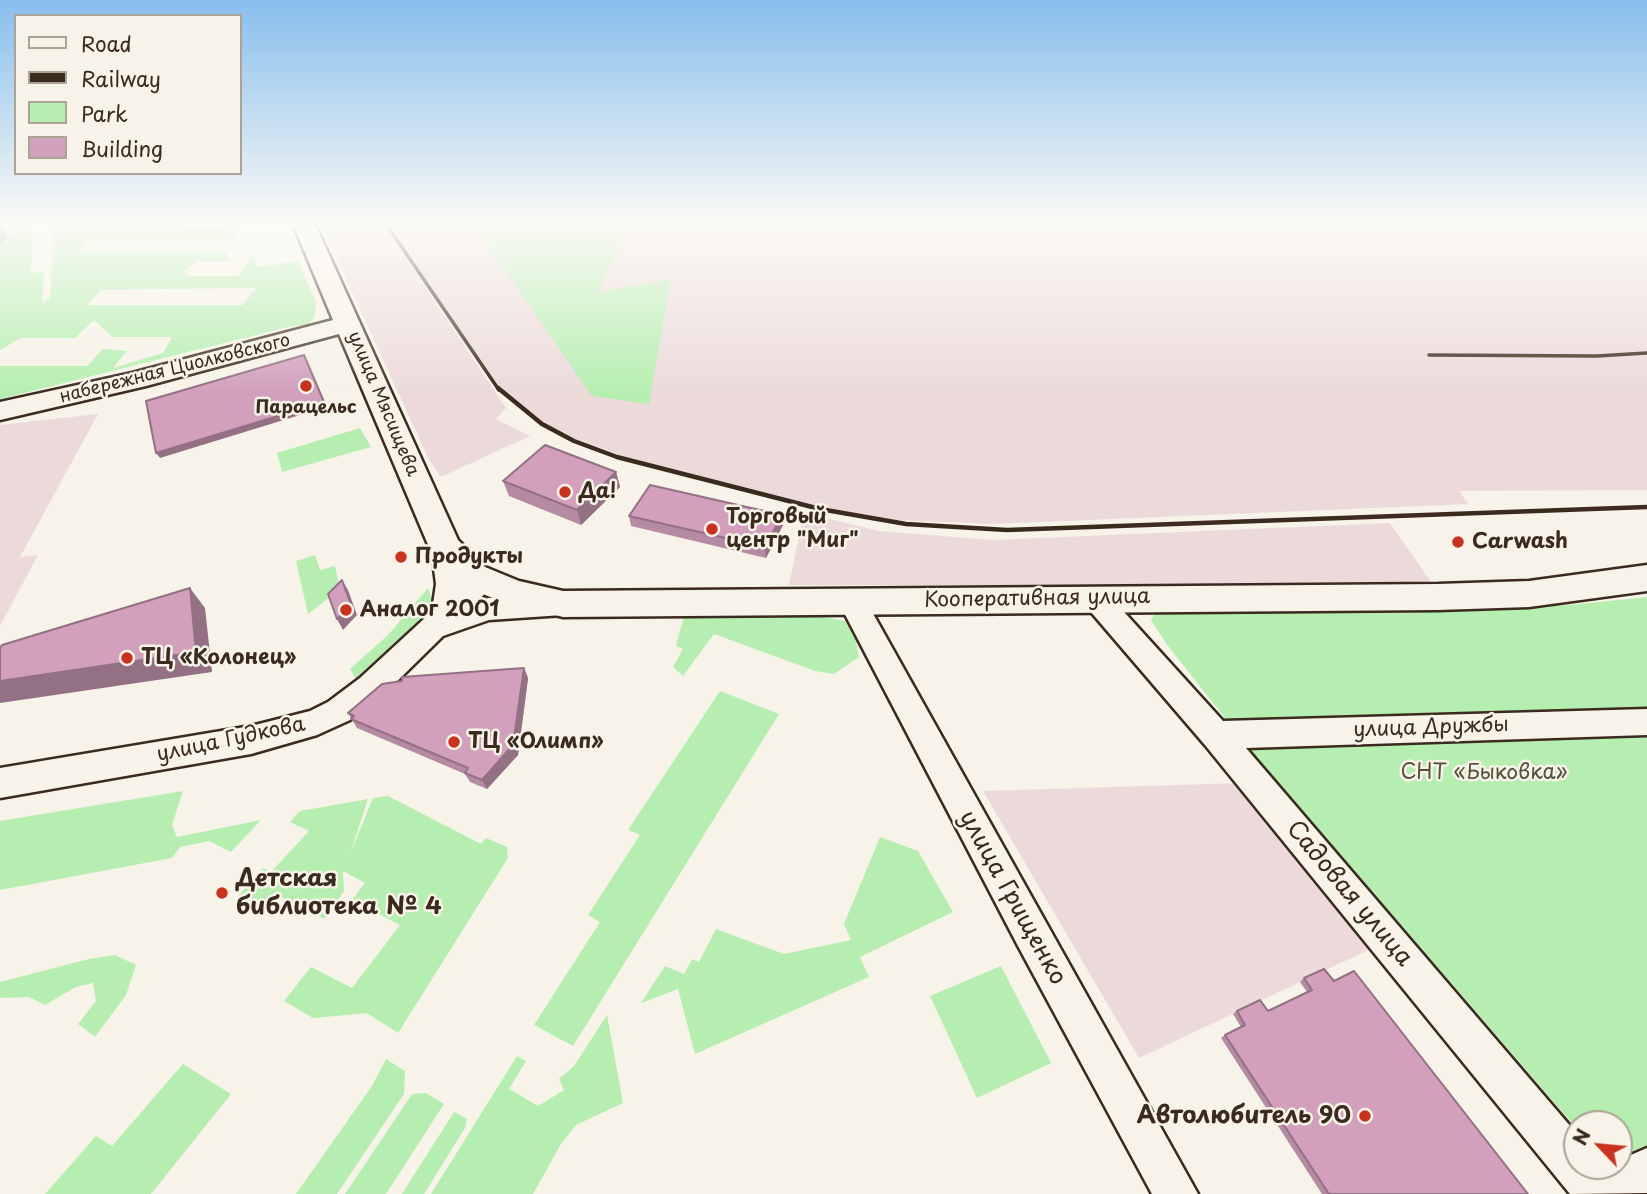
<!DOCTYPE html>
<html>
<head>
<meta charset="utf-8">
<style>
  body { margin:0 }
  #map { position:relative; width:1647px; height:1194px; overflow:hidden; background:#f7f3e8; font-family:"Playpen Sans",sans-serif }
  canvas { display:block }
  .legend { position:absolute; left:14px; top:14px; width:228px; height:161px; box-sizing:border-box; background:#f7f3e8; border:2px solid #aca397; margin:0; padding:9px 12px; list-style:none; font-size:21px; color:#3b2a1e }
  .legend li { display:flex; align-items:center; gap:14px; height:35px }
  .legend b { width:35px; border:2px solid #aca397 }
  .north { position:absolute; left:1563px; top:1110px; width:70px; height:70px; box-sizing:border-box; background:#f7f3e8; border:2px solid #aca397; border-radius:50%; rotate:296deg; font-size:19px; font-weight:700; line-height:28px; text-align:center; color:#3b2a1e }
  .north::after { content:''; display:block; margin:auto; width:24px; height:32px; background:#c8321e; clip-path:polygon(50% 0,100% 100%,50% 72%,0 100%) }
</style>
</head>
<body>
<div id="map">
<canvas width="1647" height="1194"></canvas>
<ul class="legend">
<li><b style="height:9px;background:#f7f3e8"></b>Road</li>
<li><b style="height:9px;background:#3b2a1e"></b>Railway</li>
<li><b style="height:19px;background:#b6eeb1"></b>Park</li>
<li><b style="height:19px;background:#d2a0bd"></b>Building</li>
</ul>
<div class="north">N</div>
</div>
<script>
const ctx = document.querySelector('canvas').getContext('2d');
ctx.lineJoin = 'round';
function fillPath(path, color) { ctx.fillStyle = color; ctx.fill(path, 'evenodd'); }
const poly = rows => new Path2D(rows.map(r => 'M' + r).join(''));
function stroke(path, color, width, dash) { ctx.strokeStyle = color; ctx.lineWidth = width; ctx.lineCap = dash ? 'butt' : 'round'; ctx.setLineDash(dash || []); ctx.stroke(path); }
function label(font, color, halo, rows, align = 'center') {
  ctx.font = font + ' "Playpen Sans",sans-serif'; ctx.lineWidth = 5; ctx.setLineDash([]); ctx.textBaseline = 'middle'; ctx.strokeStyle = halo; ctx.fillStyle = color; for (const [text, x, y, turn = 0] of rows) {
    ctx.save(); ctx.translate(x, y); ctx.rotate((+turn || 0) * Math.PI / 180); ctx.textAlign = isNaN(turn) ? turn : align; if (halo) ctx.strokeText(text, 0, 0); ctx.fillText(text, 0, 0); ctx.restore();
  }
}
const built = poly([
  [321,224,383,224,506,408,496,419,530,436,441,477,429,460],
  [388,224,1647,224,1647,490,1459,491,1468,504,993,524,893,520,822,508,620,455,576,439,545,423,502,390],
  [98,414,20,557,38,555,0,626,0,425],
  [804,513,879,531,993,540,1390,523,1433,585,789,585],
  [1241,783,1379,945,1139,1058,983,791]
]);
const green = poly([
  [0,224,33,224,31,273,44,271,42,305,50,297,54,224,174,224,171,229,235,227,234,239,92,239,79,251,224,251,231,261,196,261,184,272,189,276,238,276,253,256,258,267,298,261,316,302,315,316,309,324,288,327,0,399,0,366,87,366,103,349,127,351,113,368,163,353,172,337,112,337,94,320,75,338,21,338,0,350,0,243,14,232,0,231],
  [256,288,243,305,87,305,101,290,71,290],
  [628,227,598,292,671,279,649,404,592,396,476,228],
  [360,428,371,447,282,472,277,453],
  [315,555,320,570,335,566,340,589,308,614,296,561],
  [428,588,433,602,425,620,370,674,356,679,350,669,388,635],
  [1647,597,1647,1194,1633,1194,1609,1166,1619,1166,1619,1124,1577,1124,1577,1129,1248,747,1168,646,1151,620,1158,607,1425,611,1570,605],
  [809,614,845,621,856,641,859,657,834,674,815,671,714,634,683,676,673,667,683,649,676,646,684,616],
  [720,691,779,714,573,1046,534,1025,600,922,588,915,640,835,628,830],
  [183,791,172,825,177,837,261,820,231,852,209,841,180,847,172,858,0,890,0,821],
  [388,796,481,844,486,838,507,847,508,858,398,1033,367,1013,313,1018,284,1001,311,967,352,988,400,925,352,900,365,883,343,871,344,891,324,919,279,896,266,910,238,896,263,868,271,872,309,831,290,822,300,811,368,799,350,854,373,798],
  [880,837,918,851,953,912,860,957,869,977,695,1054,678,989,641,1003,665,966,684,974,692,959,699,962,716,929,784,954,851,940,844,924],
  [115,955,136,965,126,995,95,1037,78,1024,96,1001,93,983,76,987,45,1005,29,997,0,998,0,982,89,959],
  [1001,966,1051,1063,977,1098,930,996],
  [607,1015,623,1103,576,1125,561,1144,533,1194,431,1194,517,1056,526,1061,509,1089,538,1106,564,1090,559,1079,574,1066],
  [386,1059,405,1071,404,1094,337,1194,296,1194,372,1086],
  [183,1064,231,1094,151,1194,45,1194,96,1136,112,1146],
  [426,1093,444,1104,386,1194,345,1194,412,1094],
  [454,1112,467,1119,465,1128,424,1194,402,1194]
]);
const minor = poly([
  [444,537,453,539,457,546,463,582,472,574,482,571,492,574,496,581,478,601,488,598,563,593,573,597,577,604,573,611,563,615,489,620,443,636,382,696,350,720,317,735,251,754,0,798,0,768,251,726,310,711,328,702,360,678,425,618,433,604,436,584,431,546,435,539,444,537],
  [1095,588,1105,591,1223,721,1647,709,1647,735,1246,748,1577,1134,1577,1166,1619,1166,1619,1160,1647,1148,1647,1193,1570,1194,1205,745,1085,605,1081,598,1085,591,1095,588],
  [852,591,862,594,1198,1194,1152,1194,1017,944,838,601,842,594,852,591]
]);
const major = poly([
  [293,224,315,224,458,540,485,567,519,581,563,591,1438,584,1529,581,1647,565,1647,591,1529,607,1438,610,563,617,500,601,461,585,432,554,339,334,146,386,0,420,0,402,132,373,333,320,293,224]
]);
const railFar1 = poly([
  [386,224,499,390],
  [1429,355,1597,356,1647,353]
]);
const rail = poly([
  [498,388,542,424,574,441,617,457,820,509,906,524,1007,530,1647,507]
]);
const wall = poly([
  [616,472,620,487,581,525,509,496,503,481],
  [629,516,783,525,766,558,631,526],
  [524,668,528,678,518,755,487,789,470,782,465,774,357,728,348,713],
  [1304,978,1334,981,1528,1194,1322,1194,1221,1038,1225,1035,1241,1027,1233,1014,1237,1011,1268,1011,1307,992,1300,982]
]);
const shadedWall = poly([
  [0,226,8,237,0,243],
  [304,355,326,407,160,458,156,453],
  [616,472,620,487,581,525,577,510],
  [782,515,783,525,766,558,765,547],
  [342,580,348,590,357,615,343,630,337,619],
  [190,588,205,608,212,672,0,703,0,681],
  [524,668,528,678,518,755,487,789,482,780]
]);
const building = poly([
  [304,355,324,402,156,453,146,401,304,355],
  [545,445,616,472,577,510,503,481,545,445],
  [650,485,782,515,765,547,629,516,650,485],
  [342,580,351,605,337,619,328,594,342,580],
  [190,588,196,652,0,681,0,648,2,645,190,588],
  [524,668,513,745,482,780,465,773,468,768,351,719,354,716,348,713,382,684,402,681,402,677,524,668],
  [1324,969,1334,981,1354,971,1528,1194,1329,1194,1225,1035,1245,1025,1237,1011,1260,1000,1268,1011,1312,990,1304,978,1324,969]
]);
const markers = [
  [306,386,7,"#c8321e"],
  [565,492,7,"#c8321e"],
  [712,529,7,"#c8321e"],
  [1458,542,7,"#c8321e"],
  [401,557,7,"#c8321e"],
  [346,610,7,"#c8321e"],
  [127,658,7,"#c8321e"],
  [454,742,7,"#c8321e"],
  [222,893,7,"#c8321e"],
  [1365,1116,7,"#c8321e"]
];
const farStreetnames = [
  ["набережная Циолковского",175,369,-14],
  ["улица Мясищева",383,404,67]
];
const farPoinames = [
  ["Парацельс",306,408]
];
const poiNames = [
  ["Да!",579,492],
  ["Торговый",726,517],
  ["центр \"Миг\"",726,541],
  ["Carwash",1472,542],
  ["Продукты",415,557],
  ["Аналог 2001",360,610],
  ["ТЦ «Колонец»",141,658],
  ["ТЦ «Олимп»",468,742]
];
const streetNames = [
  ["Кооперативная улица",1037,599,-1],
  ["улица Дружбы",1431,728,-2],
  ["улица Гудкова",231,740,-12]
];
const parkNames = [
  ["СНТ «Быковка»",1484,773]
];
const nearPoinames = [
  ["Детская",236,879],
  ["библиотека № 4",236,907],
  ["Автолюбитель 90",1351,1116,"right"]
];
const nearStreetnames = [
  ["Садовая улица",1349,894,50],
  ["улица Грищенко",1012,898,61]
];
fillPath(built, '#ecdadb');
fillPath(green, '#b6eeb1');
stroke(minor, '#3b2a1e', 5);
stroke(major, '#3b2a1e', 5);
fillPath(minor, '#f7f3e8');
fillPath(major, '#f7f3e8');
stroke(railFar1, '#3b2a1e', 3.5);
stroke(rail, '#3b2a1e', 4.5);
fillPath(wall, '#b58aa3');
fillPath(shadedWall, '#937084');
fillPath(building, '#d2a0bd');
stroke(building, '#937084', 2);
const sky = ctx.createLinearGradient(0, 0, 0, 392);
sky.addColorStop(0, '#87beed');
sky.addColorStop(0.57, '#fbfaf5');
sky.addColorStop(1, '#fbfaf500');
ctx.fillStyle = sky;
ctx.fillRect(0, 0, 1647, 392);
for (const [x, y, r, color] of markers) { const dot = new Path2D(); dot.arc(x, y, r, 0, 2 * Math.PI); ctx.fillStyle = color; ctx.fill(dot); stroke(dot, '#f7f3e8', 2.5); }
label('18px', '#3b2a1e', '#f7f3e8', farStreetnames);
label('bold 18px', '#3b2a1e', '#f7f3e8', farPoinames);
label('bold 21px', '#3b2a1e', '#f7f3e8', poiNames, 'left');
label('21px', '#3b2a1e', '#f7f3e8', streetNames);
label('21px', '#54513b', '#f7f3e8', parkNames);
label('bold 24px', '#3b2a1e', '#f7f3e8', nearPoinames, 'left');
label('24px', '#3b2a1e', '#f7f3e8', nearStreetnames);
</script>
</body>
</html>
